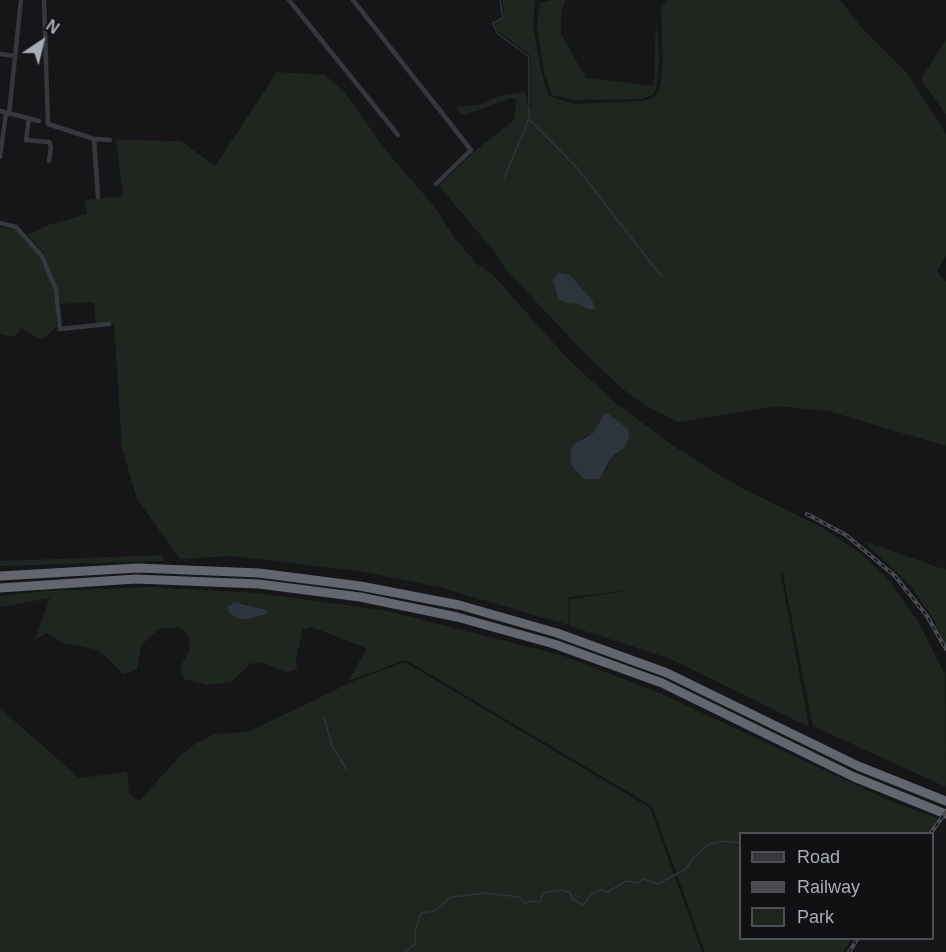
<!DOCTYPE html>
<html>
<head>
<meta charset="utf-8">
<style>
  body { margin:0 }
  #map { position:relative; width:946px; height:952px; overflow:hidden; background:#161618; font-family:Helvetica,sans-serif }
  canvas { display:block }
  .legend { position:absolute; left:739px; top:832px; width:195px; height:108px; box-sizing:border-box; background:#111113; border:2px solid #4d4f55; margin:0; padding:8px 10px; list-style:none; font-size:18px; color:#a8adb8 }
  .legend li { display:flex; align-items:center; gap:12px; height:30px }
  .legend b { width:30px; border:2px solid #4d4f55 }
  .north { position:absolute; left:12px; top:12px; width:60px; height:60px; -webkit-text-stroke:4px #111113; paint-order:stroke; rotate:35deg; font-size:16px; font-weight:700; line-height:24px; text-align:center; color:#a8adb8 }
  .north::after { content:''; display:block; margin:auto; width:21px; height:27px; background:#a8adb8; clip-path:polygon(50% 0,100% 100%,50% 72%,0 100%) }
</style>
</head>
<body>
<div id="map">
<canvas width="946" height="952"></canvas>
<ul class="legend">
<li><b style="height:8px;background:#37383d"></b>Road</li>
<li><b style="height:8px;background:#4a4c52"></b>Railway</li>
<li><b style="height:16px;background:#1e261f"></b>Park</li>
</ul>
<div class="north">N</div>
</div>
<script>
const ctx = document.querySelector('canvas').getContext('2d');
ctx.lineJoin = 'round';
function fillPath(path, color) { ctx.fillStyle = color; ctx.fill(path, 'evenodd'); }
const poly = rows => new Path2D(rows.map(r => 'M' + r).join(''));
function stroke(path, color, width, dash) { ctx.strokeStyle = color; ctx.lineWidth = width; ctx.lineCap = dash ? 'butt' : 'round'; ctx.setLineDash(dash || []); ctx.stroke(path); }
const green = poly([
  [502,0,535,0,533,26,541,71,548,96,573,104,643,101,654,98,660,90,663,63,661,8,668,0,840,0,861,27,907,73,946,134,946,255,937,271,946,282,946,446,828,411,777,406,678,422,646,406,620,387,577,345,506,270,497,255,439,186,476,150,513,121,517,100,511,98,464,115,456,110,458,107,479,105,499,96,525,91,528,109,531,108,531,56,498,31,495,24,505,17],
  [552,0,565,0,561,15,561,34,586,78,654,86,656,14,659,62,656,89,652,95,643,99,576,100,552,95,544,73,537,27,540,3],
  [946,40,946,115,921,79],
  [277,72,325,75,345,93,388,153,434,206,456,240,477,264,492,274,569,360,618,405,675,447,736,485,823,528,861,554,887,578,918,621,945,675,946,787,813,726,783,574,781,575,809,727,673,660,570,626,570,599,631,590,569,597,568,625,439,587,359,571,230,556,180,559,137,499,122,448,114,323,96,324,94,302,60,304,58,290,42,251,28,235,48,225,87,214,84,200,123,196,116,140,181,141,215,166],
  [604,414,609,417,618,454,612,457,606,471,582,438,593,433],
  [0,227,16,230,42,259,55,290,57,327,41,340,21,328,14,337,0,334],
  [863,541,946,570,946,647,934,620,909,584],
  [163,555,163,561,0,566,0,561],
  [150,587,258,593,388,611,564,656,662,694,888,800,939,819,928,833,740,834,740,938,852,939,843,952,705,952,652,806,406,660,348,681,367,648,311,627,303,629,296,659,297,669,287,672,262,662,250,664,231,682,207,685,184,679,180,667,189,652,189,636,179,627,159,629,141,645,137,670,123,674,99,650,63,643,46,633,34,641,50,598,0,607,0,596,43,591],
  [230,603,241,603,268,610,267,614,249,619],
  [405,662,650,808,702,952,0,952,0,708,79,778,127,772,129,793,139,801,181,755,196,743,215,734,248,732,356,680]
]);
const water = poly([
  [559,273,570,275,592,300,595,309,587,309,577,303,569,304,558,299,553,279],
  [607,413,628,429,629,436,625,447,612,457,599,479,584,479,571,465,570,452,573,445,593,433,604,414],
  [234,602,268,610,267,614,249,619,240,619,229,613,227,607]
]);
const stream = poly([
  [500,0,503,18,493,23,497,33,529,57,529,119,578,169,661,276],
  [504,178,529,119],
  [324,717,332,746,347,770],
  [404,952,415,944,415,931,421,913,434,911,451,897,486,893,519,897,525,904,531,901,540,902,543,893,561,890,570,892,572,899,583,905,592,894,601,890,608,892,626,881,637,883,644,879,658,884,686,869,693,858,709,844,725,841,740,843]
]);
const street = poly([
  [44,0,48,124,94,139,110,140],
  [289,0,398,135],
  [353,0,471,150,436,184],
  [0,54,15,56],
  [0,111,39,121],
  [9,114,21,0],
  [29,118,26,140,49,142,51,147,49,161],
  [94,139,98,197],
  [0,157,6,113],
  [0,223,16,227,42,256,56,290,60,329,109,324]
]);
const highway = poly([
  [0,576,138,568,259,573,360,586,459,605,557,633,667,673,858,766,946,801],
  [0,588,136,579,259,584,360,597,457,617,554,644,662,683,854,777,946,814]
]);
const rail = poly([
  [807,514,846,535,895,576,927,616,946,649],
  [930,834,946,812],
  [849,952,858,938]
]);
fillPath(green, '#1e261f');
fillPath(water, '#2c353c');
stroke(stream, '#2c353c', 1.5);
stroke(street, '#37383d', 4.5);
stroke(highway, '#63666e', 9);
stroke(rail, '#4a4c52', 4);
stroke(rail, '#111113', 1.5, [4.5]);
</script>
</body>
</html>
